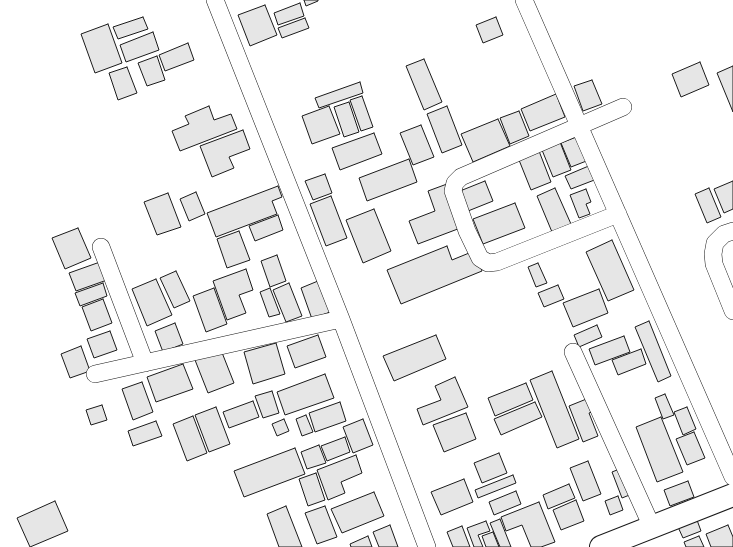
<!DOCTYPE html>
<html>
<head>
<meta charset="utf-8">
<style>
  body { margin:0 }
  canvas { display:block; background:#fff }
</style>
</head>
<body>
<canvas width="733" height="547"></canvas>
<script>
const ctx = document.querySelector('canvas').getContext('2d');
ctx.lineJoin = 'round';
function fillPath(path, color) { ctx.fillStyle = color; ctx.fill(path, 'evenodd'); }
const poly = rows => new Path2D(rows.map(r => 'M' + r).join(''));
function stroke(path, color, width, dash) { ctx.strokeStyle = color; ctx.lineWidth = width; ctx.lineCap = dash ? 'butt' : 'round'; ctx.setLineDash(dash || []); ctx.stroke(path); }
const building = poly([
  [304,0,318,0,318,1,306,6,304,0],
  [300,3,304,16,278,25,274,13,300,3],
  [265,5,277,35,250,46,238,15,265,5],
  [143,17,148,29,118,39,113,27,143,17],
  [496,17,503,35,483,43,476,25,496,17],
  [305,18,309,28,282,38,278,28,305,18],
  [108,24,122,63,95,73,81,34,108,24],
  [153,32,159,50,126,62,120,45,153,32],
  [188,43,194,60,165,71,159,55,188,43],
  [157,56,165,80,147,86,138,63,157,56],
  [424,59,442,102,424,110,406,66,424,59],
  [700,62,709,85,681,97,672,74,700,62],
  [733,66,733,112,717,73,733,66],
  [127,67,137,93,118,100,109,73,127,67],
  [592,80,602,104,583,111,574,86,592,80],
  [360,82,363,93,319,108,315,98,360,82],
  [556,94,565,117,530,131,521,109,556,94],
  [362,96,373,127,361,131,350,100,362,96],
  [349,102,359,132,344,137,334,107,349,102],
  [209,106,214,120,231,114,237,129,180,151,172,131,189,124,185,116,209,106],
  [329,106,340,134,312,144,302,116,329,106],
  [447,106,462,145,442,153,427,114,447,106],
  [519,111,529,136,510,144,500,118,519,111],
  [498,119,510,146,473,162,461,134,498,119],
  [421,125,434,157,413,165,400,133,421,125],
  [243,130,250,149,229,157,234,168,212,177,200,146,243,130],
  [374,133,382,154,340,170,332,148,374,133],
  [579,136,589,160,571,167,561,143,579,136],
  [560,142,571,170,553,177,542,150,560,142],
  [539,151,551,182,531,190,519,160,539,151],
  [409,159,417,182,367,201,359,178,409,159],
  [591,165,597,179,571,189,565,176,591,165],
  [325,174,332,193,313,200,305,181,325,174],
  [485,181,493,201,468,211,460,191,485,181],
  [733,181,733,209,724,213,714,189,733,181],
  [447,184,463,227,418,244,409,221,435,211,428,191,447,184],
  [278,186,282,197,272,201,277,214,216,237,207,213,278,186],
  [555,188,571,224,552,232,537,196,555,188],
  [709,188,721,217,707,223,695,194,709,188],
  [586,189,591,202,586,204,590,214,579,218,570,195,586,189],
  [196,192,205,214,189,221,180,199,196,192],
  [168,193,181,227,157,235,144,202,168,193],
  [331,196,347,238,326,246,310,204,331,196],
  [515,203,525,228,483,244,473,219,515,203],
  [374,209,391,251,363,263,346,220,374,209],
  [278,215,283,230,255,241,249,226,278,215],
  [78,228,91,258,65,269,52,238,78,228],
  [239,231,250,260,227,268,217,239,239,231],
  [612,240,634,290,608,301,586,252,612,240],
  [447,246,452,260,474,251,482,271,401,304,387,270,447,246],
  [277,255,286,281,270,287,261,261,277,255],
  [100,262,107,280,76,291,69,273,100,262],
  [538,263,547,283,536,287,528,267,538,263],
  [246,269,253,290,239,295,246,313,227,320,213,281,246,269],
  [176,271,190,301,174,308,160,278,176,271],
  [156,279,172,315,147,326,132,289,156,279],
  [318,281,330,312,312,319,301,288,318,281],
  [103,283,107,296,80,306,75,293,103,283],
  [289,283,302,316,286,322,273,290,289,283],
  [558,285,564,299,544,307,538,293,558,285],
  [214,288,227,324,206,332,193,296,214,288],
  [270,288,280,314,269,317,260,292,270,288],
  [599,289,608,313,573,327,563,303,599,289],
  [103,299,112,323,91,331,82,307,103,299],
  [649,321,671,376,658,382,635,327,649,321],
  [175,323,183,344,163,352,155,331,175,323],
  [597,325,602,337,579,347,574,335,597,325],
  [110,331,117,350,94,358,87,339,110,331],
  [318,335,326,357,295,368,287,346,318,335],
  [436,335,446,359,394,381,383,356,436,335],
  [624,336,630,352,595,365,589,349,624,336],
  [276,343,285,374,253,384,244,352,276,343],
  [81,346,90,371,70,378,61,354,81,346],
  [641,349,646,364,618,375,612,360,641,349],
  [221,350,234,383,208,393,195,360,221,350],
  [183,364,193,389,156,402,147,377,183,364],
  [552,371,579,439,557,448,530,380,552,371],
  [325,374,334,398,285,415,277,392,325,374],
  [455,377,468,407,423,425,417,409,441,400,435,386,455,377],
  [142,382,153,412,133,420,122,389,142,382],
  [526,383,533,400,495,416,488,398,526,383],
  [272,391,279,413,263,418,255,396,272,391],
  [665,394,674,415,663,419,655,398,665,394],
  [589,398,595,411,589,413,598,436,583,442,569,406,589,398],
  [253,401,259,417,229,428,223,412,253,401],
  [340,402,346,421,315,432,309,413,340,402],
  [535,402,542,417,501,435,494,419,535,402],
  [102,405,107,420,91,425,86,410,102,405],
  [216,407,230,444,209,452,195,415,216,407],
  [687,407,696,429,683,435,674,412,687,407],
  [466,413,476,439,444,452,433,425,466,413],
  [306,415,313,432,302,436,296,419,306,415],
  [193,416,207,453,187,461,173,424,193,416],
  [661,417,683,472,657,482,636,427,661,417],
  [284,419,289,431,277,436,272,424,284,419],
  [363,419,373,445,353,453,343,427,363,419],
  [156,421,162,436,133,446,128,431,156,421],
  [694,432,705,458,687,465,676,439,694,432],
  [345,437,350,452,327,461,321,446,345,437],
  [319,445,326,463,307,469,301,452,319,445],
  [295,448,305,474,244,497,234,471,295,448],
  [499,453,507,473,482,483,474,463,499,453],
  [356,455,362,473,341,482,345,493,328,500,317,470,356,455],
  [588,461,601,494,583,501,570,468,588,461],
  [622,468,632,494,622,498,612,472,622,468],
  [316,473,325,500,308,506,299,479,316,473],
  [513,475,516,483,478,498,475,490,513,475],
  [464,479,473,502,441,515,431,492,464,479],
  [688,481,694,497,670,506,664,490,688,481],
  [569,484,575,498,548,509,543,495,569,484],
  [516,491,521,504,494,515,489,502,516,491],
  [374,492,384,516,342,533,331,509,374,492],
  [618,496,623,510,610,515,605,501,618,496],
  [576,500,584,521,561,530,553,510,576,500],
  [55,501,68,531,30,547,17,518,55,501],
  [539,502,555,542,541,547,531,547,522,525,506,531,501,517,539,502],
  [286,506,302,547,279,547,267,514,286,506],
  [325,506,337,537,317,544,305,513,325,506],
  [500,519,511,547,500,547,490,523,500,519],
  [697,520,701,531,683,538,678,527,697,520],
  [486,521,490,531,478,535,483,547,474,547,467,528,486,521],
  [390,525,398,547,379,547,373,532,390,525],
  [728,525,733,537,733,547,711,547,706,534,728,525],
  [462,526,470,547,453,547,447,532,462,526],
  [493,532,499,547,486,547,482,536,493,532],
  [368,536,372,547,351,547,350,544,368,536],
  [699,536,704,547,686,547,684,542,699,536]
]);
const street = poly([
  [215,0,341,319,427,547],
  [524,0,733,477],
  [618,214,497,262,488,263,480,258,467,231,453,191,455,183,461,177,623,107],
  [733,231,724,234,715,243,713,254,714,264,733,311],
  [101,247,145,363],
  [573,352,652,527],
  [95,374,341,319]
]);
const secondary = poly([
  [601,547,733,495]
]);
fillPath(building, '#e6e6e6');
stroke(building, '#1a1a1a', 1);
stroke(street, '#1a1a1a', 18);
stroke(secondary, '#1a1a1a', 24);
stroke(street, '#fff', 17);
stroke(secondary, '#fff', 22);
</script>
</body>
</html>
